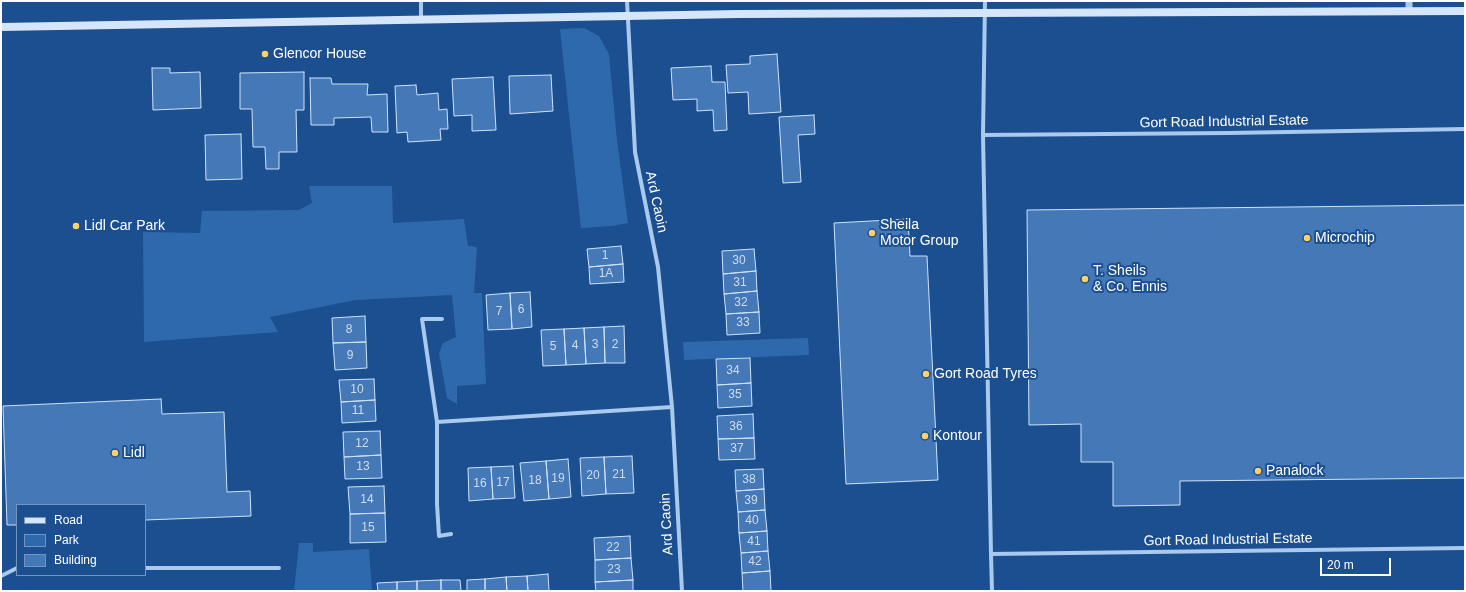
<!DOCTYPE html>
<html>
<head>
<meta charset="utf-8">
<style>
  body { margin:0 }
  #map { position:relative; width:1466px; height:592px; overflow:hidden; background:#1b4f8f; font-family:Helvetica,sans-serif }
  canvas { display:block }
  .frame { position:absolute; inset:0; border:2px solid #fff; pointer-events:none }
  .legend { position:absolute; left:16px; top:504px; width:130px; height:72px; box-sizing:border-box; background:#1b4f8f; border:1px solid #7695bc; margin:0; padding:5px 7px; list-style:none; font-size:12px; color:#fff }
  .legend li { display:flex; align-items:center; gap:8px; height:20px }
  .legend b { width:20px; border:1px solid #7695bc }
  .scale { position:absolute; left:1320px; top:558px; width:71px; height:18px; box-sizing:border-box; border:2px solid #fff; border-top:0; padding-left:5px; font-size:12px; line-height:14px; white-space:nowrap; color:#fff; -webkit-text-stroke:3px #1b4f8f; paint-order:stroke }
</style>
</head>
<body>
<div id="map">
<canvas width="1466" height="592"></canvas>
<div class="frame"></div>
<ul class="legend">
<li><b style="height:5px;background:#d6e6fa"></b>Road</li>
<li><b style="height:11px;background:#2e69ad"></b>Park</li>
<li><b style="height:11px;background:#4478b7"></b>Building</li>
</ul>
<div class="scale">20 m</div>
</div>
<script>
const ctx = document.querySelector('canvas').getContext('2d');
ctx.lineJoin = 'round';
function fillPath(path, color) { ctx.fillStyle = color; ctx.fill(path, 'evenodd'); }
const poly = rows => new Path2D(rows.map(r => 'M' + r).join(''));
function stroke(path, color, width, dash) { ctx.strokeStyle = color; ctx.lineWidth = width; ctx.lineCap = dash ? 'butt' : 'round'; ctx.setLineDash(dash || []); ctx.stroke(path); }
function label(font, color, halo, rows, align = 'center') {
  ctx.font = font + ' Helvetica,sans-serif'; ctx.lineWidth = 4; ctx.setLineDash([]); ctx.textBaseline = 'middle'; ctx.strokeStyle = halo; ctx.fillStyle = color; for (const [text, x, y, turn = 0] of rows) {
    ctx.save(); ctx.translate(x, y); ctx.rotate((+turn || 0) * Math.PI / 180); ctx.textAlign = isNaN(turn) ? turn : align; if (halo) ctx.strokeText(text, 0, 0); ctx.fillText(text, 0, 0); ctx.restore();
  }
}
const green = poly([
  [584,28,599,36,609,54,617,140,628,223,612,226,581,228,560,29],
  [309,186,392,186,393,223,464,219,468,246,477,247,474,293,482,293,486,384,457,386,457,404,447,398,439,353,443,343,456,337,452,295,356,300,270,317,278,332,144,342,143,232,200,233,202,211,299,210,312,203],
  [808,338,809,355,684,360,683,342],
  [299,543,313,543,313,552,369,549,372,591,294,591]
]);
const building = poly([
  [777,54,781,112,749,114,748,92,728,93,726,65,750,64,750,56,777,54],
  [711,66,712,82,725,82,727,130,714,131,713,110,697,111,697,99,673,100,671,68,711,66],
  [152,68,170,68,170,73,200,72,201,108,153,110,152,68],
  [304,72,304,110,296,110,297,152,279,152,279,169,266,169,265,147,253,147,252,109,240,109,240,73,304,72],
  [551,75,553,111,510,114,509,76,551,75],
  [493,77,496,130,472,131,472,115,454,116,452,79,493,77],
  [310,78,331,78,332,84,368,84,367,95,387,94,388,132,372,132,371,117,334,118,334,125,311,125,310,78],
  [416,85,417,95,438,93,439,110,447,109,448,129,440,129,441,140,408,142,407,132,397,133,395,86,416,85],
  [814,115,815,134,798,135,801,182,783,183,779,117,814,115],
  [241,134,242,179,206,180,205,135,241,134],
  [1465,205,1465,478,1180,481,1180,505,1113,506,1113,462,1081,462,1081,424,1029,425,1027,210,1465,205],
  [908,219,910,256,927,256,938,480,846,484,834,223,908,219],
  [621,246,623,264,589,267,587,249,621,246],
  [754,249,756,271,723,274,722,251,754,249],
  [623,264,624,282,590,284,589,267,623,264],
  [756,271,757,291,724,294,723,274,756,271],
  [757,291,759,312,726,314,724,294,757,291],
  [530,292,532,327,512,329,510,293,530,292],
  [510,293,512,329,488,330,486,295,510,293],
  [759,312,760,333,727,335,726,314,759,312],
  [365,316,366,342,333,343,332,318,365,316],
  [624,326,625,363,605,363,604,327,624,326],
  [604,327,605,363,586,364,584,328,604,327],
  [584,328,586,364,566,365,564,329,584,328],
  [564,329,566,365,543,366,541,330,564,329],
  [366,342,367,368,335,370,333,343,366,342],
  [750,358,751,383,717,385,716,359,750,358],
  [374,379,375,400,341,402,339,380,374,379],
  [751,383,752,406,718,408,717,385,751,383],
  [161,399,162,414,224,412,227,492,250,491,251,516,145,520,145,505,17,505,17,525,7,525,3,406,161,399],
  [375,400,376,421,342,423,341,402,375,400],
  [753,414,754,438,718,439,717,416,753,414],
  [380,431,381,455,344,457,343,432,380,431],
  [754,438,755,459,719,460,718,439,754,438],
  [381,455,382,478,345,479,344,457,381,455],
  [632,456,634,493,606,494,604,457,632,456],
  [604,457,606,494,582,496,580,458,604,457],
  [568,459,571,497,549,499,546,461,568,459],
  [546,461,549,499,524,501,520,463,546,461],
  [513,466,515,498,493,499,491,467,513,466],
  [491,467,493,499,469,501,468,468,491,467],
  [763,469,764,489,736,491,735,470,763,469],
  [384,486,385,513,350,514,348,487,384,486],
  [764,489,765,510,738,512,736,491,764,489],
  [765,510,767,531,739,533,738,512,765,510],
  [385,513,386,542,350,543,350,514,385,513],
  [767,531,768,551,741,553,739,533,767,531],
  [630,536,631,558,595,560,594,538,630,536],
  [768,551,770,571,742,573,741,553,768,551],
  [631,558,633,580,595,582,595,560,631,558],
  [770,571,771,591,743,591,742,573,770,571],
  [548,574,549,591,528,591,527,576,548,574],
  [527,576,528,591,507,591,506,577,527,576],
  [506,577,507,591,485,591,485,579,506,577],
  [485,579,485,591,467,591,467,580,485,579],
  [441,580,441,591,417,591,417,581,441,580],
  [441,580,460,580,461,591,441,591,441,580],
  [633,580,633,591,596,591,595,582,633,580],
  [417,581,417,591,397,591,397,582,417,581],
  [397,582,397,591,378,591,377,583,397,582]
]);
const minor = poly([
  [421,1,421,20],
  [627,1,635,152,658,267,672,407,682,591],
  [985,1,983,135,1229,133,1465,129],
  [983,135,991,554],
  [442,319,422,319,437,422,437,504,439,536,451,534],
  [437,422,672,407],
  [145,568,279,568],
  [1,576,17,568],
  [992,591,991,554,1465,548]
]);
const tertiary = poly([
  [1409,1,1409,11]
]);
const secondary = poly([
  [1,27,739,14,1465,11]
]);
const markers = [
  [265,54,4,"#ffd166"],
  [76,226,4,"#ffd166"],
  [872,233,4,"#ffd166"],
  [1307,238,4,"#ffd166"],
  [1085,279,4,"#ffd166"],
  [926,374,4,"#ffd166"],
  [925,436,4,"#ffd166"],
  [115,453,4,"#ffd166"],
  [1258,471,4,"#ffd166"]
];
const numberNames = [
  ["1",605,256],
  ["30",739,261],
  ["1A",606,274],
  ["31",740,283],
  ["32",741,303],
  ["6",521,310],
  ["7",499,312],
  ["33",743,323],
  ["8",349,330],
  ["3",595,345],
  ["2",615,345],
  ["4",575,346],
  ["5",553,347],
  ["9",350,356],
  ["34",733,371],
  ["10",357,390],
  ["35",735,395],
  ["11",358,411],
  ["36",736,427],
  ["12",362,444],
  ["37",737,449],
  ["13",363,467],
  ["21",619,475],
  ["20",593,476],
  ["19",558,479],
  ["38",749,480],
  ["18",535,481],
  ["17",503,483],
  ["16",480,484],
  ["14",367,500],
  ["39",751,501],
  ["40",752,521],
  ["15",368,528],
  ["41",754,542],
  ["22",613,548],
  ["42",755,562],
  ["23",614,570]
];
const poiNames = [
  ["Glencor House",273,54],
  ["Sheila",880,225],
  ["Motor Group",880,241],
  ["Lidl Car Park",84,226],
  ["Microchip",1315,238],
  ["T. Sheils",1093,271],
  ["& Co. Ennis",1093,287],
  ["Gort Road Tyres",934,374],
  ["Kontour",933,436],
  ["Lidl",123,453],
  ["Panalock",1266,471]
];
const streetNames = [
  ["Gort Road Industrial Estate",1224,122,-1],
  ["Ard Caoin",656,202,78],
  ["Ard Caoin",667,524,-93],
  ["Gort Road Industrial Estate",1228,540,-1]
];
fillPath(green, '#2e69ad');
fillPath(building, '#4478b7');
stroke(building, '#cfe3fa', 1);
stroke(minor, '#a9c9ee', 4);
stroke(tertiary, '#a9c9ee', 7);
stroke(secondary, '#d6e6fa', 8);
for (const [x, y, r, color] of markers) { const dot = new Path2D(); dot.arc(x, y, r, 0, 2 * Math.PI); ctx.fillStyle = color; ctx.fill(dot); stroke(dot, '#1b4f8f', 1.5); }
label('12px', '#d0dded', null, numberNames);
label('14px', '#fff', '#1b4f8f', poiNames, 'left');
label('14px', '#fff', '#1b4f8f', streetNames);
</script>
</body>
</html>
